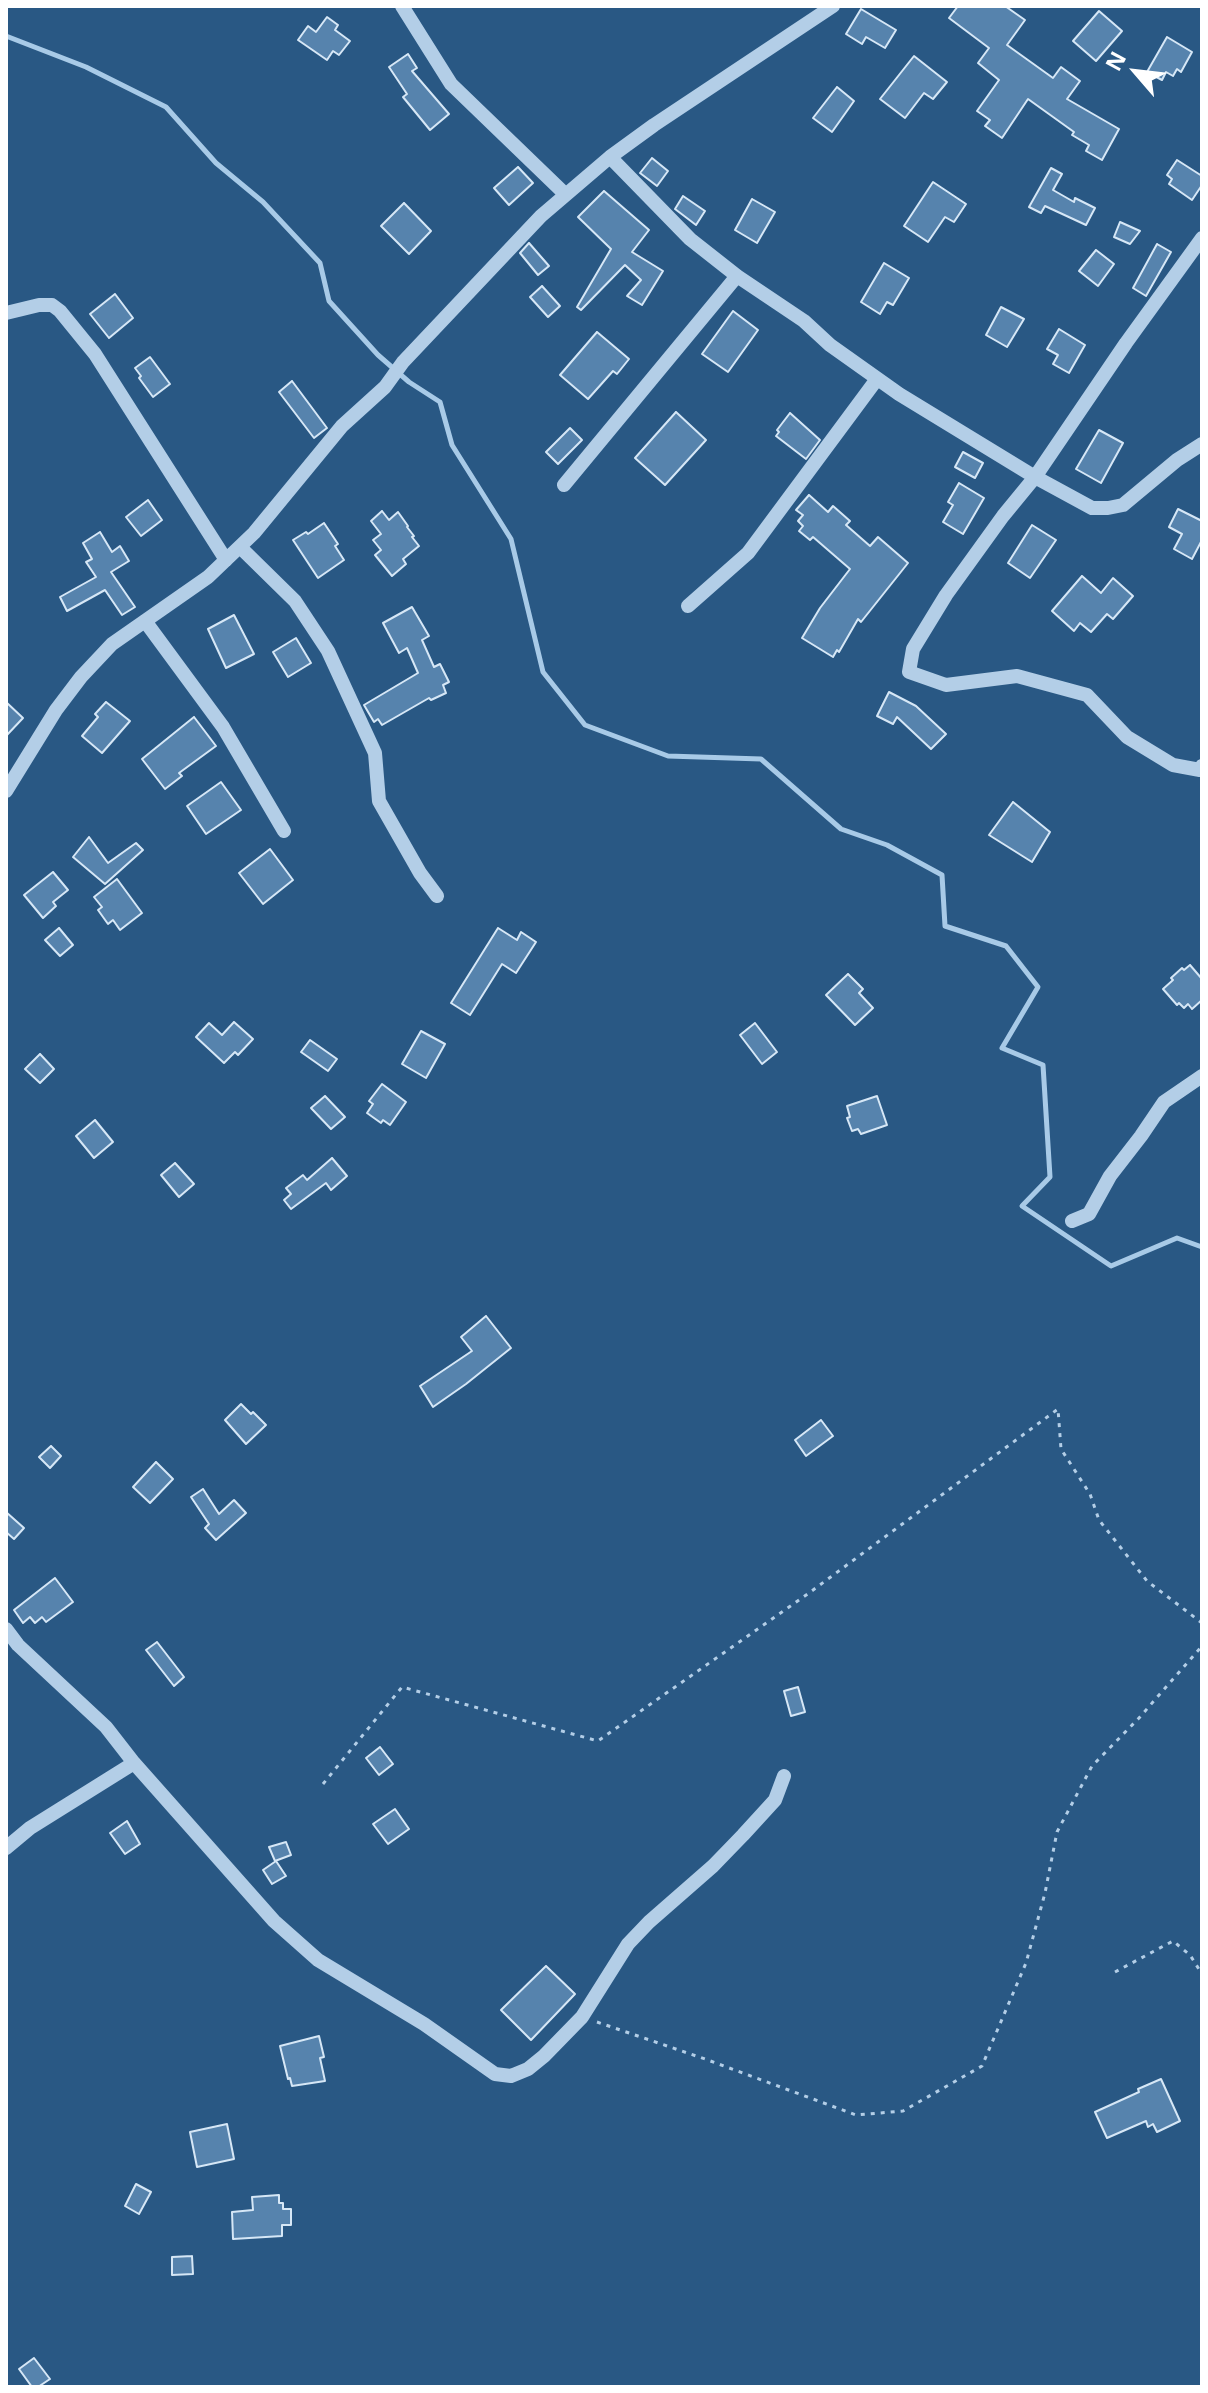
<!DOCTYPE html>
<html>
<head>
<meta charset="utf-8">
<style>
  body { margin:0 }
  #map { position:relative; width:1208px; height:2393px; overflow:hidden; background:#295884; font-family:"Noto Sans",sans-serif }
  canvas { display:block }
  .frame { position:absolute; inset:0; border:8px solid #fff; pointer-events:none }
  .north { position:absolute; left:1096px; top:32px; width:80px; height:80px; -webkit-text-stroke:6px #295884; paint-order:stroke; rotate:298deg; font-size:22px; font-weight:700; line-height:32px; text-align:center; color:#fff }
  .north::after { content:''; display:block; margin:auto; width:28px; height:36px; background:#fff; clip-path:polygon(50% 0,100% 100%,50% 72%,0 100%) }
</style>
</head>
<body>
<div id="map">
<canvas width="1208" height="2393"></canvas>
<div class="frame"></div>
<div class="north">N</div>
</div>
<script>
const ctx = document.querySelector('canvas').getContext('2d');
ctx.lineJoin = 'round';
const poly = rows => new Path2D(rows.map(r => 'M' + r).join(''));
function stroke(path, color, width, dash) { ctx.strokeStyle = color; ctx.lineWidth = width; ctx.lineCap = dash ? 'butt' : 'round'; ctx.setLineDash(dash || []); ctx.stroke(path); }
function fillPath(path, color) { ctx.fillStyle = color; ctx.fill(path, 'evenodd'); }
const stream = poly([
  [6,36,86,67,166,107,216,163,263,202,320,263,329,301,378,355,409,382,440,402,452,445,511,539,543,672,585,725,668,756,761,759,841,829,887,845,942,875,945,926,1006,946,1038,987,1002,1048,1043,1065,1050,1177,1022,1206,1111,1266,1177,1238,1202,1247]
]);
const building = poly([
  [958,6,1005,6,1025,20,1007,45,1053,78,1061,67,1080,81,1067,99,1119,129,1102,160,1086,151,1089,145,1072,135,1074,132,1028,99,1002,138,985,126,990,120,977,111,999,80,978,63,989,48,949,18,958,6],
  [861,9,896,30,885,48,866,37,862,44,846,34,861,9],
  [1099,11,1122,31,1096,61,1073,41,1099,11],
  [327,17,338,25,335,30,350,41,339,55,333,51,327,60,298,40,308,26,316,32,327,17],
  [1167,37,1192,52,1181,72,1177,69,1173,76,1166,72,1162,80,1147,72,1167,37],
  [408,54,417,68,412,71,449,114,430,130,403,97,407,94,389,67,408,54],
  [914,56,947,82,933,99,924,93,905,118,880,99,914,56],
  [837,87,854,101,832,132,813,118,837,87],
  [652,158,668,171,657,186,640,173,652,158],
  [1177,160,1202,176,1202,185,1192,200,1169,184,1172,179,1167,175,1177,160],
  [518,167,533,183,509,205,494,188,518,167],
  [1051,168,1062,174,1053,190,1074,202,1075,198,1095,208,1086,225,1045,206,1041,213,1029,207,1051,168],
  [933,182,966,204,954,222,945,217,928,242,904,226,933,182],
  [604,191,649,230,632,252,663,271,642,305,627,296,641,280,625,265,581,310,577,307,611,249,578,217,604,191],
  [683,196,705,211,696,225,675,209,683,196],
  [752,199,775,212,757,243,735,230,752,199],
  [404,203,431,231,409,254,381,226,404,203],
  [1120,222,1140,231,1130,244,1114,237,1120,222],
  [529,243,549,266,538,275,520,253,529,243],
  [1157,244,1171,252,1146,296,1133,288,1157,244],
  [1096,250,1114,264,1098,286,1079,271,1096,250],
  [884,263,909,278,893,305,887,302,880,314,861,302,884,263],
  [542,286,560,306,548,317,530,297,542,286],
  [115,294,133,318,109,338,90,314,115,294],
  [1001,307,1024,319,1007,347,986,335,1001,307],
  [733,311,758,330,728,372,702,354,733,311],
  [1059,329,1085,345,1069,373,1053,364,1058,355,1047,349,1059,329],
  [597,332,629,359,617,374,613,371,588,399,560,375,597,332],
  [150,357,170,384,153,397,139,378,141,376,135,368,150,357],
  [292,381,327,428,314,438,279,392,292,381],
  [676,412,706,440,665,485,635,458,676,412],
  [790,413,820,440,806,459,776,436,779,432,777,430,790,413],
  [570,428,582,440,558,464,546,452,570,428],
  [1099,430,1123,443,1101,483,1076,469,1099,430],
  [963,452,983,463,975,478,955,467,963,452],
  [959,483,984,498,963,534,943,522,953,505,948,502,959,483],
  [809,495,828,512,833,506,850,521,846,525,870,546,878,537,908,563,861,622,858,619,839,652,837,650,833,657,802,638,820,608,850,569,813,537,810,540,799,531,803,526,798,521,803,515,796,510,809,495],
  [148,500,162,520,141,536,126,517,148,500],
  [1178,509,1202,521,1202,540,1192,559,1174,549,1182,534,1169,527,1178,509],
  [382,511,389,520,398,512,408,526,407,527,414,536,412,537,419,546,403,559,406,564,392,576,375,555,381,550,373,540,381,534,371,521,382,511],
  [324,523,338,544,335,546,344,560,318,578,293,540,306,532,308,534,324,523],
  [1032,525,1056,540,1030,578,1008,563,1032,525],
  [100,532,112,552,120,546,129,561,111,572,135,607,122,615,105,590,67,611,60,597,96,577,86,562,92,559,83,543,100,532],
  [1082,576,1101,593,1113,578,1133,596,1113,619,1107,614,1091,632,1080,623,1074,631,1052,611,1082,576],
  [412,607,429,636,422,640,434,667,440,664,449,682,443,685,446,693,431,700,429,698,382,725,378,719,374,722,364,705,418,673,407,648,399,653,383,623,412,607],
  [234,615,254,654,226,668,208,629,234,615],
  [296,638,311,663,288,677,273,652,296,638],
  [889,692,916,706,946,734,931,749,897,717,893,724,877,716,889,692],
  [6,702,23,718,6,736,6,702],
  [106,702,130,721,102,753,82,736,98,717,95,714,106,702],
  [194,717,216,746,179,773,182,776,165,789,142,759,194,717],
  [221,782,241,810,206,834,187,806,221,782],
  [1013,802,1050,832,1032,862,989,835,1013,802],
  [89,837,108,863,136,843,143,850,105,884,73,857,89,837],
  [270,849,293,880,263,904,239,873,270,849],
  [53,872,68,890,53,902,56,906,43,918,24,895,53,872],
  [117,879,142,913,120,930,113,920,108,924,98,910,102,907,94,897,117,879],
  [59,928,73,945,60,956,45,940,59,928],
  [498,928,517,940,521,932,536,942,516,973,502,964,470,1015,451,1003,498,928],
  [1190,965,1202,979,1202,1000,1192,1009,1188,1004,1184,1008,1179,1003,1177,1005,1163,989,1173,980,1171,978,1182,968,1184,970,1190,965],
  [848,974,863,989,859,993,873,1008,855,1025,826,995,848,974],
  [234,1022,253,1039,238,1055,235,1052,224,1063,196,1037,209,1023,222,1035,234,1022],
  [755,1023,777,1052,762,1064,740,1035,755,1023],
  [421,1031,445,1044,426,1078,402,1064,421,1031],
  [310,1040,337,1059,328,1071,301,1052,310,1040],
  [40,1054,54,1069,40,1083,25,1069,40,1054],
  [382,1084,406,1102,390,1125,383,1120,381,1123,367,1113,373,1104,369,1101,382,1084],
  [325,1096,345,1117,331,1129,311,1108,325,1096],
  [877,1096,887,1125,861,1134,858,1129,852,1131,847,1118,850,1117,847,1106,877,1096],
  [95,1120,113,1142,94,1158,76,1136,95,1120],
  [332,1158,347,1176,331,1190,326,1183,291,1209,284,1200,291,1194,286,1188,303,1175,307,1180,332,1158],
  [175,1163,194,1184,179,1197,161,1175,175,1163],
  [486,1316,511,1348,466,1384,433,1407,420,1386,472,1351,461,1337,486,1316],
  [241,1404,251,1414,253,1412,266,1425,246,1444,225,1420,241,1404],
  [821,1420,833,1436,806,1456,795,1440,821,1420],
  [51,1446,61,1456,50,1468,39,1457,51,1446],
  [156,1462,173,1479,150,1503,133,1487,156,1462],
  [203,1489,219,1514,234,1500,246,1513,216,1540,205,1528,209,1524,191,1497,203,1489],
  [6,1512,24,1528,14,1539,6,1532,6,1512],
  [55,1578,73,1602,46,1622,42,1617,35,1623,30,1617,23,1623,14,1610,55,1578],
  [157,1642,184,1677,174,1686,146,1650,157,1642],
  [798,1687,805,1712,791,1716,784,1691,798,1687],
  [380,1747,393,1764,379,1775,366,1758,380,1747],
  [395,1809,409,1829,388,1844,373,1824,395,1809],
  [127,1821,140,1844,125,1854,110,1833,127,1821],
  [286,1842,291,1855,275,1861,269,1847,286,1842],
  [276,1861,286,1876,272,1884,263,1870,276,1861],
  [546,1966,575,1994,531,2040,501,2010,546,1966],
  [319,2036,324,2057,320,2058,325,2081,292,2086,290,2078,288,2079,280,2046,319,2036],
  [1161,2079,1180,2121,1157,2132,1153,2124,1148,2127,1146,2121,1107,2138,1095,2112,1139,2092,1138,2089,1161,2079],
  [227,2124,234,2159,197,2167,190,2132,227,2124],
  [136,2184,151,2192,139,2214,125,2206,136,2184],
  [279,2195,279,2203,283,2203,283,2209,291,2209,291,2225,282,2225,282,2236,233,2239,232,2212,253,2210,252,2197,279,2195],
  [192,2256,193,2274,172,2275,172,2257,192,2256],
  [34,2358,50,2379,38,2387,32,2387,19,2369,34,2358]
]);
const path = poly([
  [323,1784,402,1687,598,1741,809,1593,1058,1409,1061,1449,1090,1494,1099,1520,1147,1581,1202,1623],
  [1115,1972,1173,1941,1190,1955,1202,1974],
  [597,2022,705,2059,856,2115,903,2111,982,2066,1026,1963,1045,1893,1057,1832,1092,1766,1139,1718,1202,1646]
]);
const minor = poly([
  [402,6,451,84,565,194],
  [610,157,690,239,737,276,804,321,830,345,899,394,1035,477,1092,508,1108,508,1123,505,1177,460,1202,444],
  [1202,238,1126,343,1035,477,1003,516,946,595,913,649,909,672,946,685,1017,676,1087,695,1127,737,1173,765,1200,770,1202,766],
  [6,313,39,305,52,305,60,311,95,354,226,560],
  [564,485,737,276],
  [240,547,295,601,328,651,375,753,379,801,420,873,437,896],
  [688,606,748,553,877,379],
  [145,621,223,727,284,831],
  [6,791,56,710,81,677,112,644,208,577,254,533,342,426,385,387,403,362,541,216,610,157,654,125,833,6],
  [1072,1221,1089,1214,1110,1176,1141,1136,1164,1102,1202,1076],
  [6,1629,18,1645,106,1727,134,1763,274,1921,318,1960,424,2024,495,2074,511,2076,528,2069,544,2056,582,2017,628,1944,649,1922,713,1866,743,1835,775,1800,784,1776],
  [6,1848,30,1828,134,1763]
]);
stroke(stream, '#a8cae7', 5);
fillPath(building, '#5683ad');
stroke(building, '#d6e7f6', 2);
stroke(path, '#b3cee7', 3, [4, 6]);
stroke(minor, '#b3cee7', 14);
</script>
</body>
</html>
